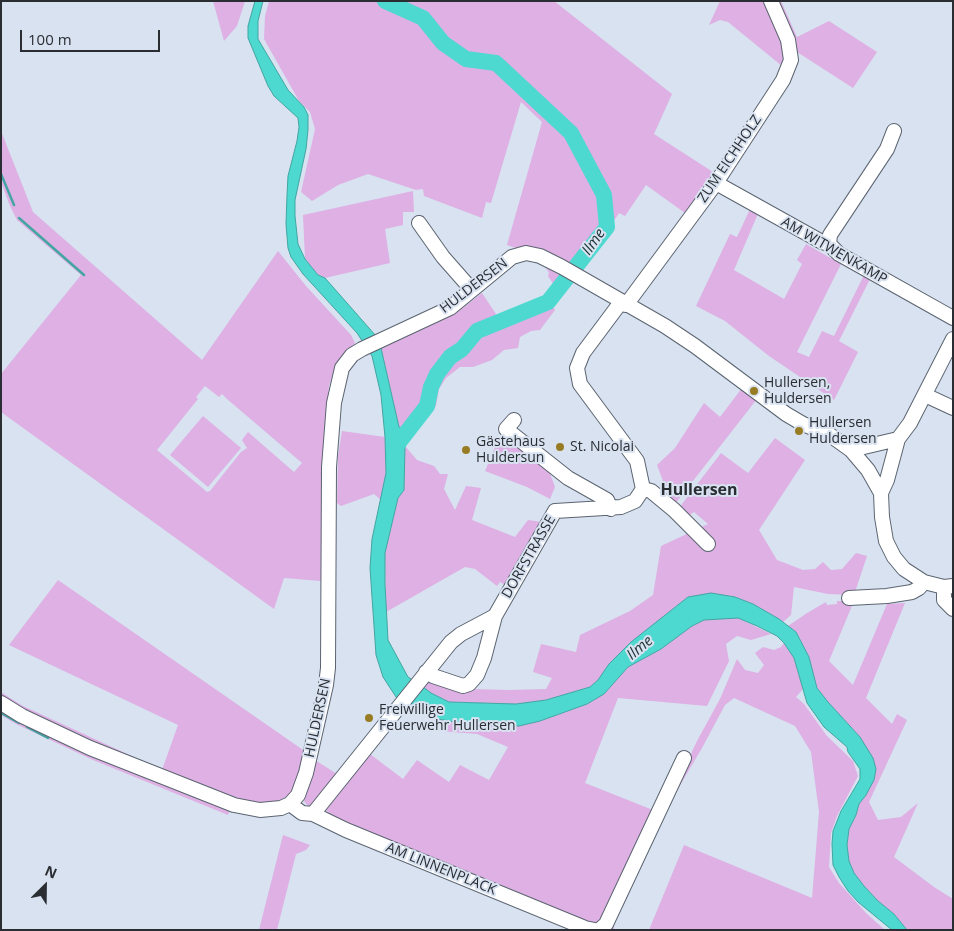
<!DOCTYPE html>
<html>
<head>
<meta charset="utf-8">
<style>
  body { margin:0 }
  #map { position:relative; width:954px; height:931px; overflow:hidden; background:#d8e2f0; font-family:"Open Sans",sans-serif }
  canvas { display:block }
  .frame { position:absolute; inset:0; border:2px solid #2a2e33; pointer-events:none }
  .north { position:absolute; left:20px; top:861px; width:50px; height:50px; -webkit-text-stroke:4px #d8e2f0; paint-order:stroke; rotate:23deg; font-size:14px; font-weight:700; line-height:20px; text-align:center; color:#2a2e33 }
  .north::after { content:''; display:block; margin:auto; width:18px; height:22px; background:#2a2e33; clip-path:polygon(50% 0,100% 100%,50% 72%,0 100%) }
  .scale { position:absolute; left:20px; top:30px; width:140px; height:22px; box-sizing:border-box; border:2px solid #2a2e33; border-top:0; padding-left:6px; font-size:15px; line-height:18px; white-space:nowrap; color:#2a2e33; -webkit-text-stroke:4px #d8e2f0; paint-order:stroke }
</style>
</head>
<body>
<div id="map">
<canvas width="954" height="931"></canvas>
<div class="frame"></div>
<div class="north">N</div>
<div class="scale">100 m</div>
</div>
<script>
const ctx = document.querySelector('canvas').getContext('2d');
ctx.lineJoin = 'round';
function fillPath(path, color) { ctx.fillStyle = color; ctx.fill(path, 'evenodd'); }
const poly = rows => new Path2D(rows.map(r => 'M' + r).join(''));
function stroke(path, color, width, dash) { ctx.strokeStyle = color; ctx.lineWidth = width; ctx.lineCap = dash ? 'butt' : 'round'; ctx.setLineDash(dash || []); ctx.stroke(path); }
function label(font, color, halo, rows, align = 'center') {
  ctx.font = font + ' "Open Sans",sans-serif'; ctx.lineWidth = 4; ctx.setLineDash([]); ctx.textBaseline = 'middle'; ctx.strokeStyle = halo; ctx.fillStyle = color; for (const [text, x, y, turn = 0] of rows) {
    ctx.save(); ctx.translate(x, y); ctx.rotate((+turn || 0) * Math.PI / 180); ctx.textAlign = isNaN(turn) ? turn : align; if (halo) ctx.strokeText(text, 0, 0); ctx.fillText(text, 0, 0); ctx.restore();
  }
}
const green = poly([
  [213,1,245,1,237,26,224,41],
  [269,1,554,1,672,94,654,134,713,172,685,213,646,185,625,216,619,213,597,247,579,270,543,250,529,246,516,248,507,245,542,122,521,102,491,203,486,202,482,218,424,196,423,189,416,190,368,174,338,185,312,201,301,192,315,129,310,112,299,101,264,39,265,16],
  [720,1,781,1,797,37,829,21,877,52,853,88,797,52,786,59,782,66,728,22,720,20,709,25],
  [1,131,33,212,202,360,278,251,306,286,351,335,355,343,336,364,329,386,323,453,321,581,284,578,274,609,1,412,1,374,81,275,17,220,10,206,1,182],
  [205,386,219,397,222,394,227,399,302,463,294,472,248,432,242,440,247,448,241,452,210,491,207,492,157,450,198,399,196,397],
  [413,191,414,212,403,212,403,225,385,229,390,263,325,278,318,275,305,259,303,215],
  [751,207,756,210,757,216,734,270,784,299,802,264,797,260,806,244,841,264,797,352,809,357,822,331,834,336,864,275,870,279,839,341,858,352,834,400,769,356,725,321,696,306,730,234,737,237],
  [546,268,572,281,563,292,551,302,555,310,540,330,531,331,520,337,518,348,504,350,492,360,473,367,460,367,446,378,439,389,436,406,405,446,417,460,434,466,440,474,448,474,444,489,455,510,466,486,481,488,472,520,515,537,528,520,542,522,507,586,500,582,497,586,475,569,465,567,386,612,385,553,398,498,404,490,405,446,402,428,399,427,381,348,455,314,482,293,498,317,509,314,543,298,552,290,554,285,548,276,549,273],
  [742,388,757,399,675,504,666,496,668,494,657,465,675,448,704,403,720,417],
  [203,416,241,448,208,487,170,455],
  [342,431,385,437,386,473,381,500,374,494,341,506,337,503,338,456],
  [775,438,805,460,759,530,777,560,803,570,815,569,823,562,831,570,842,569,856,553,867,556,854,595,828,594,794,587,791,615,783,622,753,604,735,597,681,602,609,664,598,680,590,687,546,700,516,704,449,702,431,693,422,686,426,681,472,689,510,690,546,689,552,678,533,672,541,644,576,652,580,635,630,611,653,595,661,546,708,524,694,512,688,516,679,508,721,453,748,473],
  [498,440,529,451,548,468,555,487,550,499,527,487,485,471],
  [58,580,306,752,293,793,271,805,235,799,228,815,93,760,16,724,1,715,1,692,21,705,162,770,178,725,9,645],
  [837,601,854,601,829,661,853,685,887,604,905,603,866,698,892,724,897,714,907,720,869,802,878,820,901,817,918,803,894,857,934,887,953,899,953,930,907,930,894,914,878,901,864,886,854,873,849,861,847,845,849,829,856,815,859,804,866,795,860,737,828,702,817,688,809,657,796,632,788,626,807,613,826,602,827,605,837,604],
  [721,618,738,618,771,634,751,640,737,636,726,644,729,661,707,706,618,698,585,783,663,814,697,741,720,699,737,659,745,670,758,673,764,665,755,653,763,647,774,650,781,647,784,643,794,658,803,689,796,697,804,704,827,736,853,761,858,776,837,816,831,833,829,867,839,883,866,913,885,930,649,930,684,845,812,898,819,812,811,752,795,726,734,698,725,705,702,748,663,814,614,923,614,930,607,930,334,819,326,810,370,754,403,779,417,760,449,782,460,765,489,780,508,747,477,734,440,731,438,719,472,725,519,726,540,721,566,712,587,704,604,694,628,667,661,649,692,626,704,620],
  [315,760,337,774,312,805,308,806,304,801,304,796,310,784],
  [283,835,310,845,306,850,296,854,277,930,259,930]
]);
const water = poly([
  [255,1,263,1,258,21,258,39,288,90,304,107,308,115,308,130,306,149,295,200,295,216,298,244,305,259,318,275,325,278,376,336,381,348,399,427,402,428,405,446,404,490,398,498,385,553,385,584,388,640,408,677,422,686,431,693,449,702,516,704,546,700,590,687,598,680,609,664,631,642,688,597,711,593,735,597,753,604,779,619,796,632,809,657,817,688,828,702,860,737,873,758,876,769,874,780,866,795,859,804,856,815,849,829,847,845,849,861,854,873,864,886,878,901,894,914,907,930,892,930,858,902,848,891,839,877,833,865,832,844,833,831,841,811,860,779,860,769,848,752,847,747,824,727,807,703,794,658,784,643,777,636,757,626,738,618,704,620,692,626,661,649,628,667,604,694,587,704,540,721,519,726,472,725,438,719,415,711,398,700,383,677,376,655,370,568,372,539,386,473,385,437,381,395,372,356,357,333,303,274,291,257,288,248,286,224,287,195,288,176,297,141,299,127,298,118,274,96,268,86,248,38,248,26,255,1]
]);
const stream = poly([
  [1,174,14,205],
  [19,218,84,275],
  [1,713,19,723],
  [27,727,48,738]
]);
const river = poly([
  [385,1,423,18,443,43,466,59,496,63,571,133,604,195,607,227,548,302,477,331,462,349,450,357,437,374,431,387,427,406,396,446]
]);
const minor = poly([
  [716,183,822,242,829,244,839,254,953,318],
  [419,223,443,257,472,290],
  [829,244,830,235,887,149,894,131],
  [626,305,716,183,783,80,791,60,788,40,771,1],
  [925,395,953,408],
  [514,420,506,429,568,478,607,500,611,509],
  [851,450,898,439],
  [643,489,651,491,674,510,708,544],
  [881,493,887,480,898,439,910,423,953,339],
  [944,587,944,600,953,609],
  [849,598,887,596,912,592,919,588,924,582],
  [426,672,433,676,463,686,469,684,477,675,484,658,495,616],
  [1,703,22,716,90,748,234,805,260,810,281,808,290,804,298,795,306,773,326,685,328,668,329,467,334,403,342,368,352,355,362,349,450,308,512,257,526,253,540,256,562,267,665,326,695,346,786,414,803,424,830,435,851,450,868,470,881,493,882,517,886,541,894,557,904,569,924,582,944,587,953,586],
  [290,804,302,813,313,814,346,830,585,928,595,930],
  [313,814,451,642,461,634,495,616,555,511,621,507,635,501,643,489,637,461,580,384,577,368,583,353,621,302],
  [599,930,606,924,684,758]
]);
const markers = [
  [754,391,5,"#987c24"],
  [799,431,5,"#987c24"],
  [560,447,5,"#987c24"],
  [466,450,5,"#987c24"],
  [369,718,5,"#987c24"]
];
const streetNames = [
  ["ZUM EICHHOLZ",730,159,-56],
  ["AM WITWENKAMP",834,251,30],
  ["HULDERSEN",474,286,-37],
  ["DORFSTRASSE",529,557,-60],
  ["HULDERSEN",318,718,-78],
  ["AM LINNENPLACK",441,869,22]
];
const poiNames = [
  ["Hullersen,",764,383],
  ["Huldersen",764,399],
  ["Hullersen",809,423],
  ["Huldersen",809,439],
  ["Gästehaus",476,442],
  ["Huldersun",476,458],
  ["St. Nicolai",570,447],
  ["Freiwillige",379,710],
  ["Feuerwehr Hullersen",379,726]
];
const waterNames = [
  ["Ilme",594,242,-55],
  ["Ilme",640,648,-40]
];
const quarterNames = [
  ["Hullersen",699,490]
];
fillPath(green, '#deb0e4');
fillPath(water, '#4dd8d0');
stroke(water, '#42a5a1', 1);
stroke(stream, '#42a5a1', 2.5);
stroke(river, '#4dd8d0', 16);
stroke(minor, '#5b6470', 16);
stroke(minor, '#fff', 14);
for (const [x, y, r, color] of markers) { const dot = new Path2D(); dot.arc(x, y, r, 0, 2 * Math.PI); ctx.fillStyle = color; ctx.fill(dot); stroke(dot, '#d8e2f0', 2); }
label('14px', '#2a2e33', '#d8e2f0', streetNames);
label('14px', '#2a2e33', '#d8e2f0', poiNames, 'left');
label('italic 15px', '#1a3130', '#d8e2f0', waterNames);
label('bold 16px', '#2a2e33', '#d8e2f0', quarterNames);
</script>
</body>
</html>
